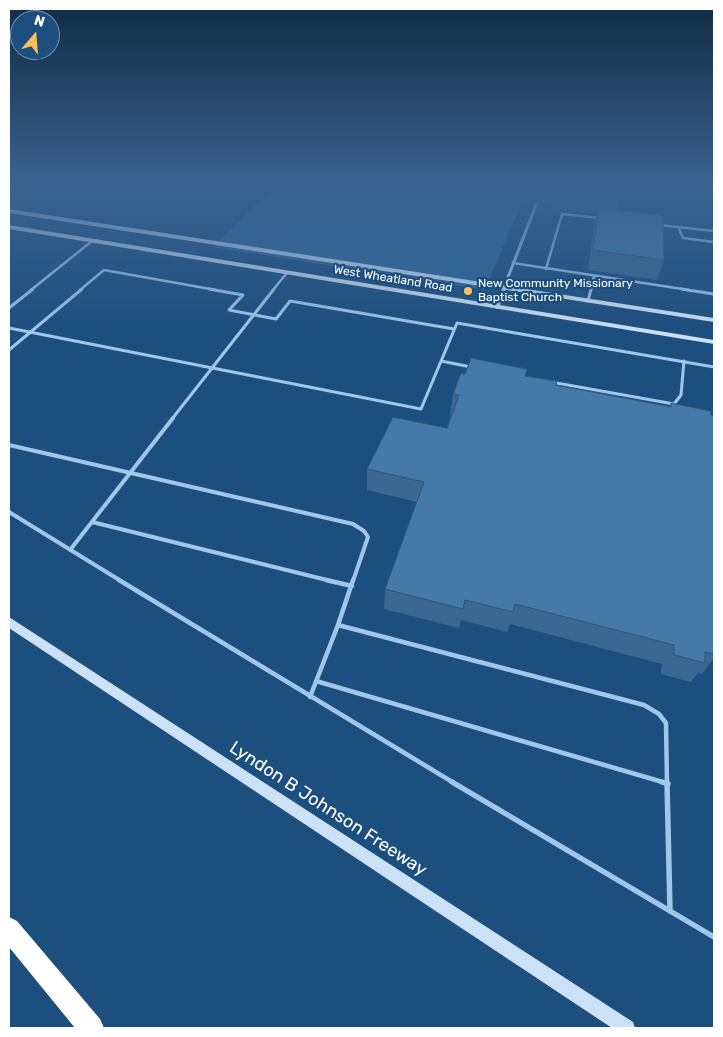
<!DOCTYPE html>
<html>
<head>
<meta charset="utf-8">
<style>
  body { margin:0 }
  #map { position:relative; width:723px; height:1037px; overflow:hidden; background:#1d4f7e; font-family:Rubik,sans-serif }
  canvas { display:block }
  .frame { position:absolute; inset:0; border:10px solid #fff; pointer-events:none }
  .north { position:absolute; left:10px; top:10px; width:50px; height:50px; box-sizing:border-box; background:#1d4f7e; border:1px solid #7795b2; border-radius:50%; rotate:18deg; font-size:14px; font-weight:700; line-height:20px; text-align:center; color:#fff }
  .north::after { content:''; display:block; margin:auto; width:18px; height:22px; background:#f8bf5e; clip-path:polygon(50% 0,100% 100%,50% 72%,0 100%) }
</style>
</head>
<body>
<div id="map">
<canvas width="723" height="1037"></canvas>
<div class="frame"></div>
<div class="north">N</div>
</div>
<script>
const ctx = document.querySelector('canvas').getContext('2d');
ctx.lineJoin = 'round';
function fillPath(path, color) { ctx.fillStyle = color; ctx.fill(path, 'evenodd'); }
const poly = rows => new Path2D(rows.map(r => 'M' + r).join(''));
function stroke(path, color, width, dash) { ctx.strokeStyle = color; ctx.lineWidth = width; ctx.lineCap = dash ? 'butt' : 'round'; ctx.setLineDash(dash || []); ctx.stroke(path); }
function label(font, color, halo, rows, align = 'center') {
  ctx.font = font + ' Rubik,sans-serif'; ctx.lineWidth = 4.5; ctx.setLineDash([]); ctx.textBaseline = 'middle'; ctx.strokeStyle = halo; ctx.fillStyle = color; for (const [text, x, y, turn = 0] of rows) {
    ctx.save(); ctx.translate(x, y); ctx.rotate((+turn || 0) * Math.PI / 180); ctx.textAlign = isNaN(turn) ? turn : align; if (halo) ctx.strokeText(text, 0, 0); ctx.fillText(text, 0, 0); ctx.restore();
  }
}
const green = poly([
  [274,187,621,187,617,216,521,204,485,290,213,247],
  [639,187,714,187,714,196]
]);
const serviceFar4 = poly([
  [659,225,714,231],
  [678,227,683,238,714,242],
  [513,263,689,290],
  [546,269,562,214,600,218],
  [31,290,92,241],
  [80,290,104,270,216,290],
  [273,290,286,274],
  [591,290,594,276]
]);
const serviceFar3 = poly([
  [209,289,243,295,229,310,276,319,290,301,454,329],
  [681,289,714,294],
  [588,301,591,289],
  [9,308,33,289],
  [9,328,421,409,457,323,714,367],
  [9,350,82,289],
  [441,361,471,367],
  [551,382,674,404,681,395,684,361],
  [172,419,274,289]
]);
const serviceFar2 = poly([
  [9,445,353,524,364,531,368,537,353,581],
  [9,512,121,581],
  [92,522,331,581],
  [70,550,173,418]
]);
const serviceFar1 = poly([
  [119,580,454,783],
  [326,580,352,586],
  [338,625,353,580],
  [316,681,666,783],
  [310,697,338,625,644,705,659,714,666,723,667,783]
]);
const service = poly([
  [452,782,714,937],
  [662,782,668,784],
  [667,782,670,911]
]);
const minorFar1 = poly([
  [503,290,536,205]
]);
const minor = poly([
  [497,307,504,289]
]);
const secondary = poly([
  [9,209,714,318,714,322,9,213,9,209],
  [9,225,714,340,714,344,9,229,9,225],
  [9,617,633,1022,635,1028,612,1028,9,628,9,617]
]);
const motorway = poly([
  [9,917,17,921,100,1019,104,1028,75,1028,9,947,9,917]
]);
const wall = poly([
  [599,208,664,260,657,280,588,270,594,226],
  [465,374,525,376,556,385,670,406,671,403,714,416,714,658,702,674,698,673,691,682,661,674,662,664,510,624,507,632,461,620,459,628,384,609,385,589,417,502,367,490,367,469,447,428,451,415,450,415,453,394]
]);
const building = poly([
  [599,208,663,215,664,260,593,250,599,208],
  [471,358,527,369,525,376,557,381,556,385,671,407,671,403,711,411,711,415,714,416,714,654,705,652,705,663,674,655,674,645,515,604,513,612,465,600,463,609,385,589,424,482,367,469,393,417,447,428,459,395,453,394,461,373,465,374,471,358]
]);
const markers = [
  [468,291,5,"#f8bf5e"]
];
const farStreetnames = [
  ["West Wheatland Road",393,279,9]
];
const farPoinames = [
  ["New Community Missionary",478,284],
  ["Baptist Church",478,298]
];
const nearStreetnames = [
  ["Lyndon B Johnson Freeway",328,809,33]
];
fillPath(green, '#2d679b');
stroke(serviceFar4, '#a0c6e8', 2.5);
stroke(serviceFar3, '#a0c6e8', 3);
stroke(serviceFar2, '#a0c6e8', 4);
stroke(serviceFar1, '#a0c6e8', 4.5);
stroke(service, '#a0c6e8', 5.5);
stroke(minorFar1, '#a0c6e8', 3);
stroke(minor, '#a0c6e8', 4);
fillPath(secondary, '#cbe1f6');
fillPath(motorway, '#fff');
fillPath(wall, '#3b6890');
fillPath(building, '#4579a8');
stroke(building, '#305576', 1);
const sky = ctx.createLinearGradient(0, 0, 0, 332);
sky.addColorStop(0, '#102b45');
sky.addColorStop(0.56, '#3a638f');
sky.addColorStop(1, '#3a638f00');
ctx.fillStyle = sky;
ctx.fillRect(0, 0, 723, 332);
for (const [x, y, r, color] of markers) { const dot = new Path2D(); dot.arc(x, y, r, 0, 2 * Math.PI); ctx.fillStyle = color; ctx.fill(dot); stroke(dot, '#1d4f7e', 2); }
label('12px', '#fff', '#1d4f7e', farStreetnames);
label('12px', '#fff', '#1d4f7e', farPoinames, 'left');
label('18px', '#fff', '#1d4f7e', nearStreetnames);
</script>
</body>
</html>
